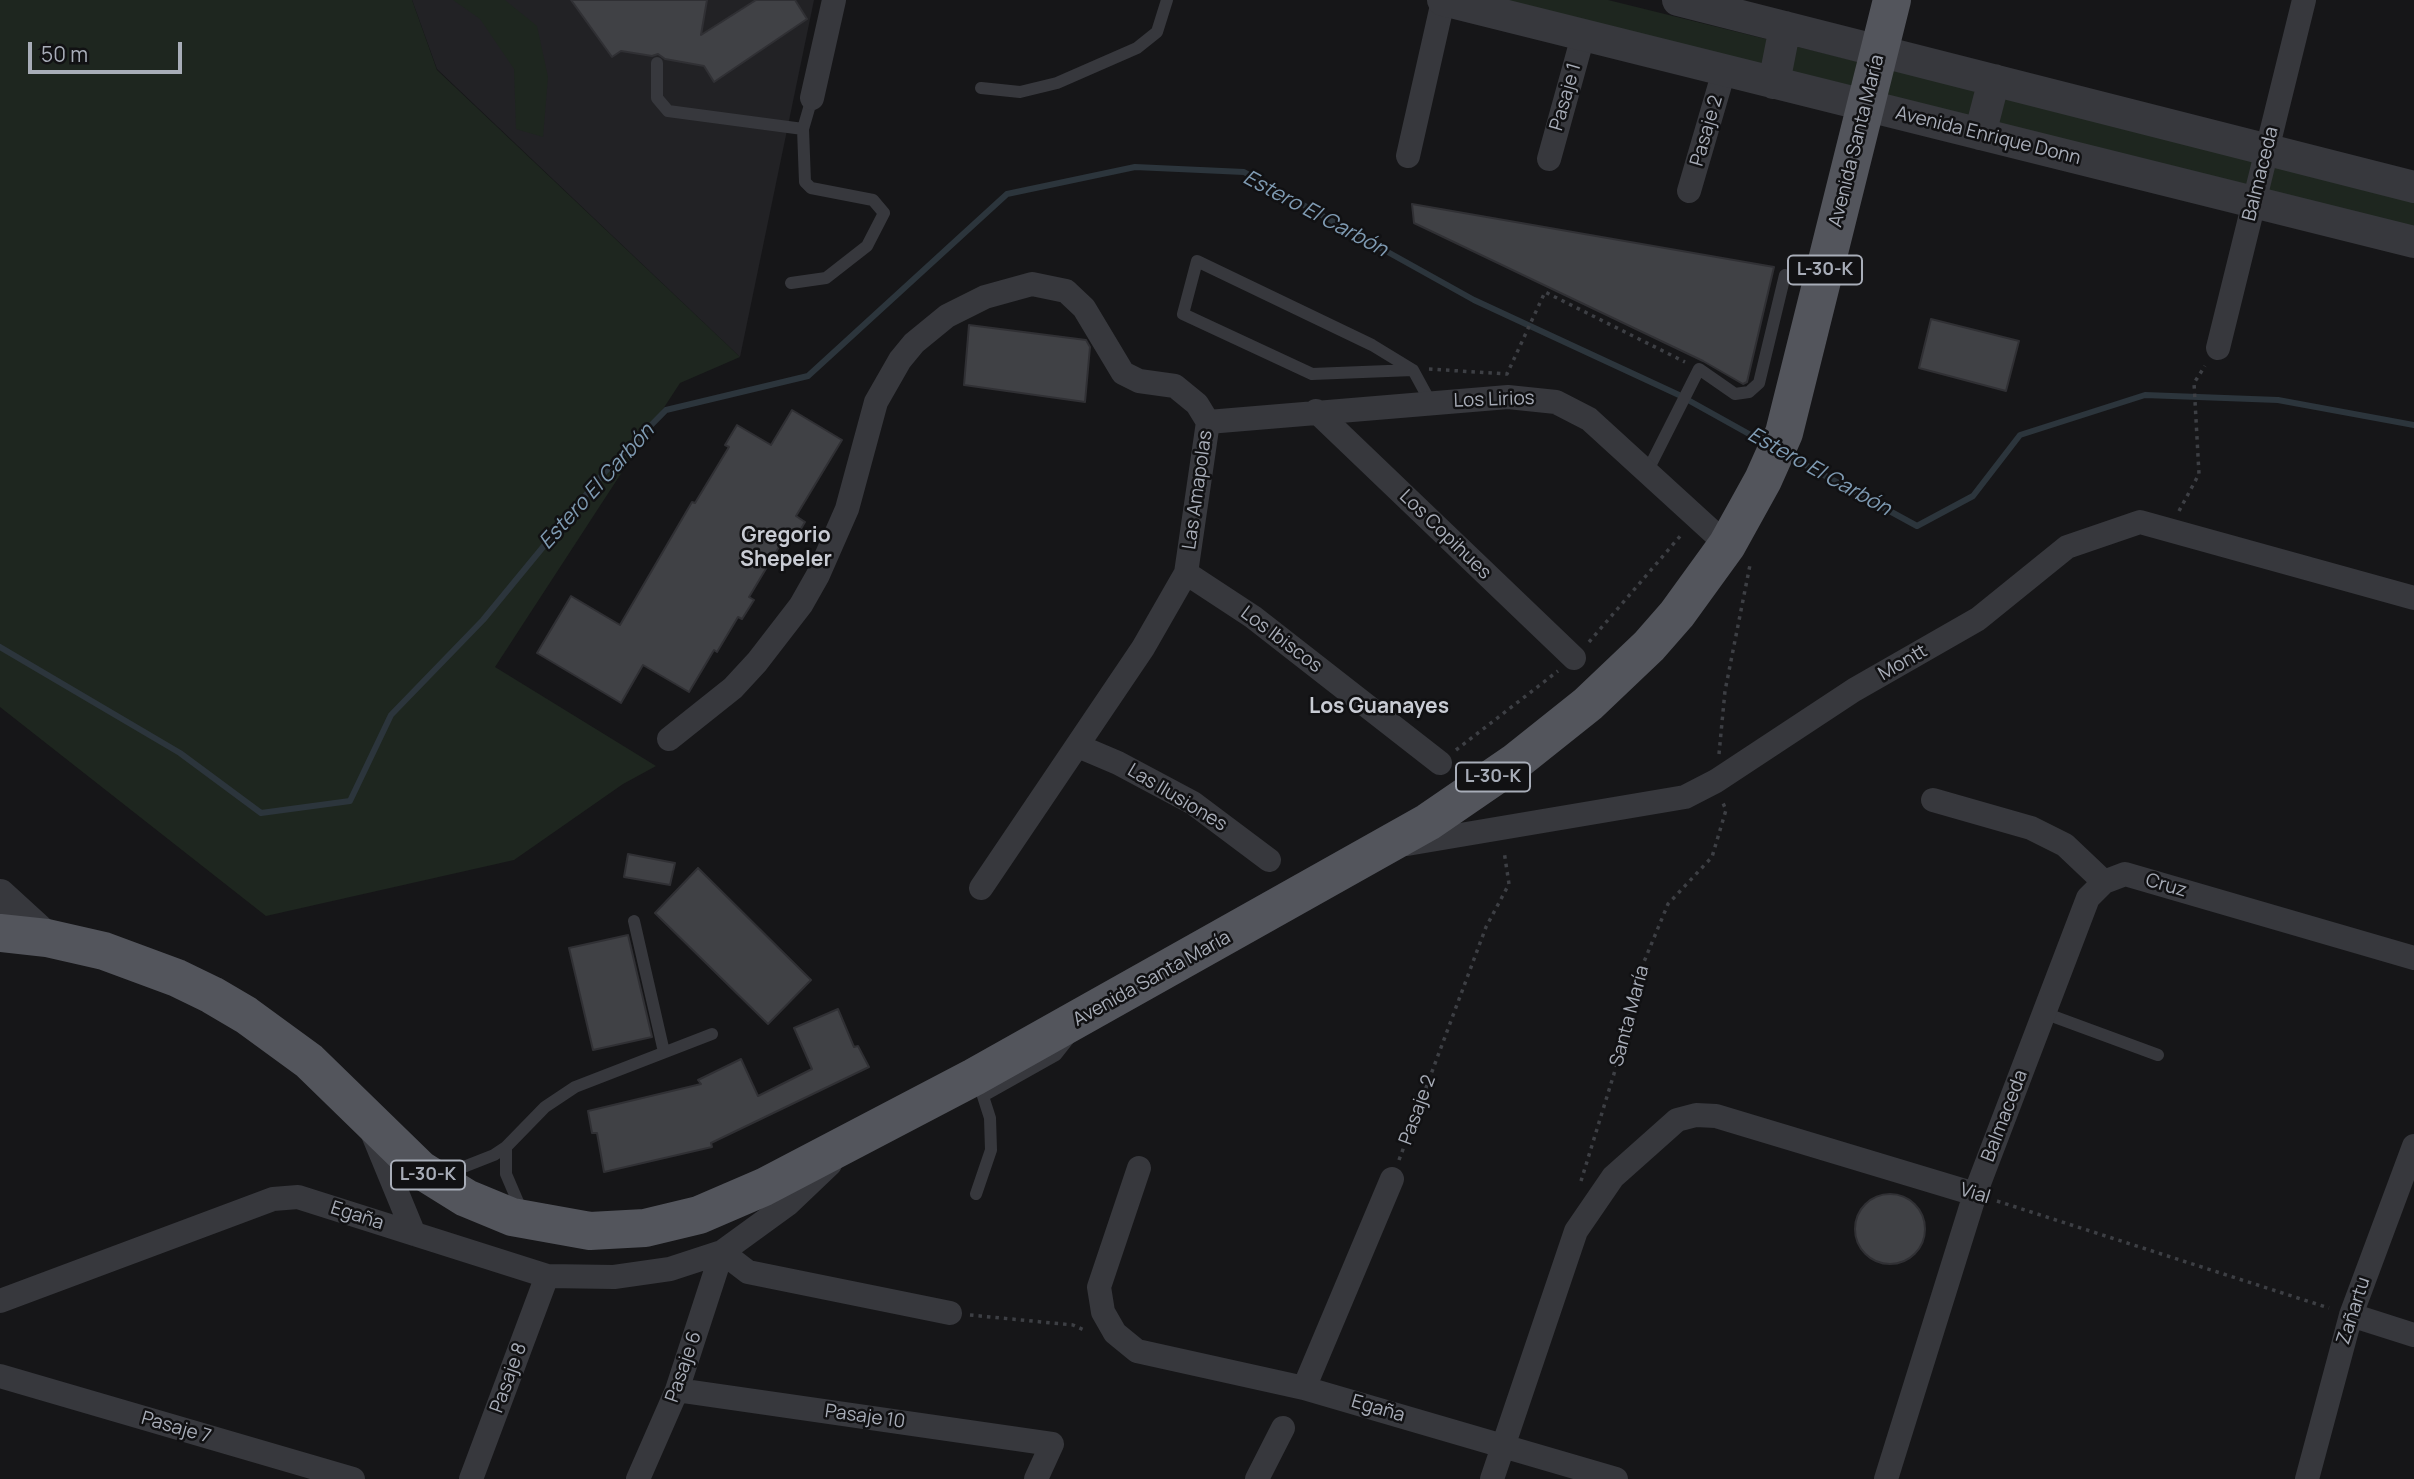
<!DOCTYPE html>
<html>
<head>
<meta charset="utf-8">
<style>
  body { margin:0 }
  #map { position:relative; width:2414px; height:1479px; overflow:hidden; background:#161618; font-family:Manrope,sans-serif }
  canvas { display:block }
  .scale { position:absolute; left:28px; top:42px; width:154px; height:32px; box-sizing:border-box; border:4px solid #a8adb8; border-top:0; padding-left:9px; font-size:21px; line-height:24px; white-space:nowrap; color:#a8adb8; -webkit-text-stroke:5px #111113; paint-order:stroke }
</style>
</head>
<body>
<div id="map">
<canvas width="2414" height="1479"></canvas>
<div class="scale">50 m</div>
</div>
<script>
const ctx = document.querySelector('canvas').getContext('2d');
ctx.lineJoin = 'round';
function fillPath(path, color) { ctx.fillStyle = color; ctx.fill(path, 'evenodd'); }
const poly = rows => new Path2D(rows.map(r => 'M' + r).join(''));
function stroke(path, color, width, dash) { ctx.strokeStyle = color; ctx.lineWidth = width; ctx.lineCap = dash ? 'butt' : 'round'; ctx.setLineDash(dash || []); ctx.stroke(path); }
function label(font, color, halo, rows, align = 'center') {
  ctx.font = font + ' Manrope,sans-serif'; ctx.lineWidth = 5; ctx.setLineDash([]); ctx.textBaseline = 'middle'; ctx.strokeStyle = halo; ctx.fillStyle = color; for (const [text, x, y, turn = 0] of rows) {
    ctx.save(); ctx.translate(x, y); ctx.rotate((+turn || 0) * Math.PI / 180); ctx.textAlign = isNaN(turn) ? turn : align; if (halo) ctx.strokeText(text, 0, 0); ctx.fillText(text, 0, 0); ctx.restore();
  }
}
const built = poly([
  [412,0,814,0,740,357,437,69]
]);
const green = poly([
  [0,0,412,0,437,70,740,357,680,383,495,667,656,766,623,784,514,860,266,916,0,707],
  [453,0,505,0,537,26,548,77,543,137,516,129,514,69,480,19],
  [1483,0,1608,0,2414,199,2414,229]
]);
const stream = poly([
  [1789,456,1917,526,1973,496,2020,435,2145,395,2278,400,2414,425],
  [0,647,180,753,261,813,350,801,391,715,483,620,604,473,666,410,808,376,1007,194,1135,167,1244,172,1474,300,1679,395,1767,444]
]);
const building = poly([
  [571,0,707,0,701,35,756,0,795,0,807,19,714,82,704,66,665,59,658,54,652,56,621,51,612,57,571,0],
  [1412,204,1774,267,1747,382,1743,384,1703,361,1414,223,1412,204],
  [1931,319,2019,341,2006,391,1919,368,1931,319],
  [969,325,1086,340,1090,347,1085,402,964,385,969,325],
  [792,410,842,440,796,516,805,522,793,542,785,537,749,597,754,600,742,619,738,617,717,652,714,650,689,692,643,665,621,703,537,653,571,596,620,625,692,502,695,503,729,447,725,445,737,425,771,445,792,410],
  [628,854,675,863,670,885,624,877,628,854],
  [698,868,811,980,768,1024,655,913,698,868],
  [628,935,652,1037,593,1050,569,948,628,935],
  [838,1009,854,1047,858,1046,869,1067,711,1143,712,1147,604,1172,597,1133,592,1133,588,1111,701,1084,698,1080,741,1059,758,1096,812,1069,794,1028,838,1009],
  '1855 1229a35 35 0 1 1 70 0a35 35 0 1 1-70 0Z'
]);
const path = poly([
  [1429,369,1507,374,1545,292,1685,362],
  [2179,511,2199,474,2194,383,2205,366],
  [1589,642,1682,534],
  [1456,750,1558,671],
  [1719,754,1725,691,1750,565],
  [1399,1160,1486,927,1509,884,1504,851],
  [1581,1181,1621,1051,1636,981,1668,904,1712,857,1726,810,1723,803],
  [1997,1201,2329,1308],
  [970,1315,1073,1325,1086,1331]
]);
const service = poly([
  [657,63,657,98,668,111,803,129,812,98],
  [981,88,1020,92,1057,83,1137,48,1157,32,1167,0],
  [791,283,826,278,867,246,884,213,873,200,811,188,805,182,803,129],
  [1413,370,1312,374,1183,314,1197,261,1372,345,1413,370,1431,403],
  [1648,470,1699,369,1735,394,1749,392,1759,383,1785,275],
  [634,921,664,1052],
  [2044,1013,2158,1055],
  [983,1096,1056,1055,1071,1036],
  [506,1147,506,1174,521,1209],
  [439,1171,466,1166,494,1155,506,1147,545,1107,575,1087,712,1034],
  [976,1194,991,1150,990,1118,981,1090]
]);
const minor = poly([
  [812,98,834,0],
  [1408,156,1443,1,1440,0],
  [1549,159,1583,36],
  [1689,191,1724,71],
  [2218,348,2304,0],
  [1316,411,1574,658],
  [1208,422,1508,397,1556,402,1589,419,1727,545],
  [1186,573,1253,617,1440,763],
  [669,739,733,688,757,662,801,605,818,575,847,509,876,402,900,360,914,343,947,316,985,297,1032,284,1066,291,1084,308,1123,373,1139,381,1175,386,1197,404,1208,422,1186,573,1143,648,981,888],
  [1078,746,1118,763,1193,803,1269,860],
  [1933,800,2031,828,2065,845,2104,882],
  [1407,844,1685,797,1716,781,1854,690,1978,619,2067,547,2140,522,2414,598],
  [372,1132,414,1234],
  [1139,1168,1099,1287,1103,1312,1115,1333,1137,1351,1304,1388,1616,1479],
  [722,1252,748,1272,950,1313],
  [0,1301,273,1199,298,1197,547,1276,614,1277,670,1269,722,1252,788,1204,830,1164],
  [2351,1315,2414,1335],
  [0,1376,353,1479],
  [1304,1388,1392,1179],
  [677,1390,1052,1444,1036,1479],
  [471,1479,547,1276],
  [638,1479,677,1390,722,1252],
  [1257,1479,1283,1428],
  [1492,1479,1576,1231,1613,1177,1677,1120,1696,1115,1716,1116,1975,1194],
  [1886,1479,1975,1194,2088,898,2104,882,2125,874,2414,958],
  [2307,1479,2351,1315,2414,1146]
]);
const tertiary = poly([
  [1443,0,2414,242],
  [1678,0,2414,187],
  [1774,83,1785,27],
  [1980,134,1994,80],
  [0,895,47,938]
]);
const primary = poly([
  [0,933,47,938,104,951,177,978,212,995,246,1015,309,1061,421,1170,466,1198,512,1217,590,1231,645,1228,699,1215,764,1187,974,1077,1428,822,1514,763,1588,704,1649,646,1677,614,1727,545,1763,480,1784,433,1892,0]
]);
const shields = [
  [1825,270,74],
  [1493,777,74],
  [428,1175,74]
];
const shieldNames = [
  ["L-30-K",1825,270],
  ["L-30-K",1493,777],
  ["L-30-K",428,1175]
];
const streetNames = [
  ["Pasaje 1",1566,97,-74],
  ["Pasaje 2",1707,131,-74],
  ["Avenida Enrique Donn",1988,136,14],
  ["Avenida Santa María",1857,141,-76],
  ["Balmaceda",2261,174,-76],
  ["Los Lirios",1494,400,-2],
  ["Las Amapolas",1198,490,-82],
  ["Los Copihues",1445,535,44],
  ["Los Ibiscos",1281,640,37],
  ["Montt",1903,663,-30],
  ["Las Ilusiones",1177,798,31],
  ["Cruz",2166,886,16],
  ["Avenida Santa María",1152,979,-29],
  ["Santa María",1630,1016,-75],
  ["Pasaje 2",1418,1110,-70],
  ["Balmaceda",2005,1116,-69],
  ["Vial",1975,1194,17],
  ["Egaña",357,1216,18],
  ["Zañartu",2354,1311,-72],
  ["Pasaje 6",684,1367,-71],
  ["Pasaje 8",509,1378,-70],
  ["Egaña",1378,1409,16],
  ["Pasaje 10",865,1417,8],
  ["Pasaje 7",176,1428,16]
];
const waterNames = [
  ["Estero El Carbón",1315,214,28],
  ["Estero El Carbón",1819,472,29],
  ["Estero El Carbón",597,487,-48]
];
const neighbourhoodNames = [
  ["Gregorio",786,536],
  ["Shepeler",786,560],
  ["Los Guanayes",1379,707]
];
fillPath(built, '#222225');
fillPath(green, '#1e261f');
stroke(stream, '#2c353c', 6);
fillPath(building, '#404145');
stroke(building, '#303034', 2);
stroke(path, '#3d3f44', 3.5, [3.5, 5]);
stroke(service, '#37383d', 12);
stroke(minor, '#37383d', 24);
stroke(tertiary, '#37383d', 32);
stroke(primary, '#53555c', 38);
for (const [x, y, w] of shields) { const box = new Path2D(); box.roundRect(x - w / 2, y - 14.5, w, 29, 5); ctx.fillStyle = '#111113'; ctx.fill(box); stroke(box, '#a8adb8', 2); }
label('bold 18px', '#a8adb8', null, shieldNames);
label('19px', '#a8adb8', '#111113', streetNames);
label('italic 21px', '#7f9bb3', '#111113', waterNames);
label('bold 21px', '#c9ccd4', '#111113', neighbourhoodNames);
</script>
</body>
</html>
